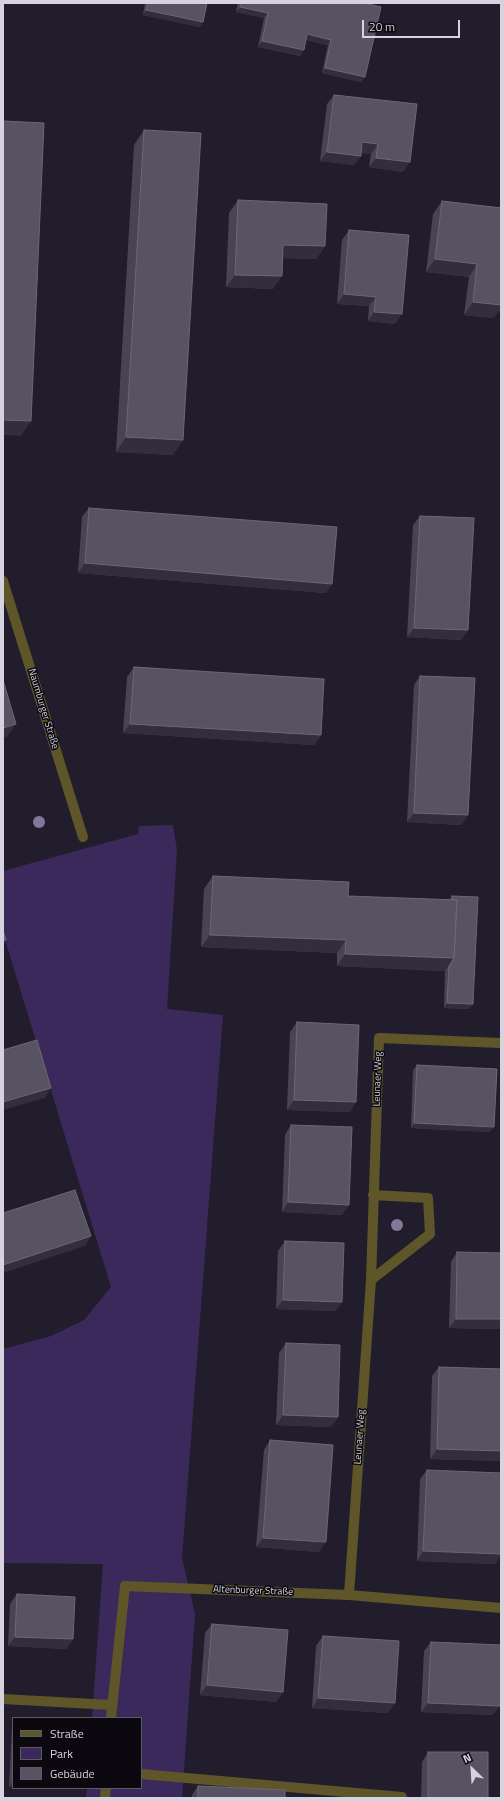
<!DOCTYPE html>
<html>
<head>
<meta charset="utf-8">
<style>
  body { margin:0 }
  #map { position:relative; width:504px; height:1801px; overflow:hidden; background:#221d2c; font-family:"Titillium Web",sans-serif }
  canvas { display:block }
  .frame { position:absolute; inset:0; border:4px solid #d6d3de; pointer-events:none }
  .legend { position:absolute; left:12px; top:1717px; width:130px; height:72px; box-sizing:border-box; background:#0b090f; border:1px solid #5c5a62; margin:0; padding:5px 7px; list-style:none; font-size:12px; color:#d6d3de }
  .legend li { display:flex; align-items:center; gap:8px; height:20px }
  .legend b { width:20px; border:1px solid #5c5a62 }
  .north { position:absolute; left:452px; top:1749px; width:40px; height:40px; -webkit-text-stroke:3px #0b090f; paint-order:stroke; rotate:335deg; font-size:11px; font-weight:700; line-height:16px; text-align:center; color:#d6d3de }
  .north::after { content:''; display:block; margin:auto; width:14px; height:18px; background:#d6d3de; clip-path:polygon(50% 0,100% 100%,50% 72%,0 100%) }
  .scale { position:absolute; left:362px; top:20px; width:98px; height:18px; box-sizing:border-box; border:2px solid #d6d3de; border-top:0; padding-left:5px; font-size:12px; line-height:14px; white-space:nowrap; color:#d6d3de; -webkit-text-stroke:3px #0b090f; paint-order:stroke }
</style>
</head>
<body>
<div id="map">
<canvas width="504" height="1801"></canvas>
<div class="frame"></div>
<ul class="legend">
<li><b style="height:5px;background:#5e5628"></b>Straße</li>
<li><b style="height:11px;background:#3c295b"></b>Park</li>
<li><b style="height:11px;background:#585362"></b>Gebäude</li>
</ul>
<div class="north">N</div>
<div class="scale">20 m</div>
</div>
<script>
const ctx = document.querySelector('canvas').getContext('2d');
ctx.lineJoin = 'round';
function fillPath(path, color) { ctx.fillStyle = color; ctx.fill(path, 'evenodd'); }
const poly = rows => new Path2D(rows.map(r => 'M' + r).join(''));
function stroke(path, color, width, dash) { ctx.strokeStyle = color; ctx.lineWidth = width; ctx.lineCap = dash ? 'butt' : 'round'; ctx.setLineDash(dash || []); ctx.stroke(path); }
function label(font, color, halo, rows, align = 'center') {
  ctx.font = font + ' "Titillium Web",sans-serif'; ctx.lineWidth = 3; ctx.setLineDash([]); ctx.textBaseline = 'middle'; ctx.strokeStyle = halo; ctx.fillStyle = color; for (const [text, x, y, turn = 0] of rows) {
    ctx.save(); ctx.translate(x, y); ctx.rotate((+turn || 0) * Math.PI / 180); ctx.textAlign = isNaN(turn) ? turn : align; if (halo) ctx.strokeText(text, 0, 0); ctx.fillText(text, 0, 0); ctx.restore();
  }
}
const green = poly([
  [173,825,177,850,167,1009,223,1015,182,1558,195,1614,182,1798,86,1798,87,1788,141,1788,141,1718,92,1718,103,1564,3,1563,3,1349,51,1336,84,1320,111,1287,3,933,3,871,138,834,139,826]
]);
const minor = poly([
  [3,581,83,837],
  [371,1280,430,1234,428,1198,373,1195],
  [349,1595,371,1280,379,1038,501,1043],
  [3,1699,112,1705],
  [111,1718,125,1586,349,1595,501,1608],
  [141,1774,402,1797],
  [105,1798,106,1788]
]);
const trees = [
  [39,822],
  [397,1225]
];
const wall = poly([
  [145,3,207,3,203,22,200,27,143,15],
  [238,3,365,3,365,77,361,82,322,73,328,45,306,40,300,56,258,47,264,18,236,12],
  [334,95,403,172,369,167,371,154,361,153,361,156,354,165,320,161,327,104],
  [144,130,173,455,116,452,134,145],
  [238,200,325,246,316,259,283,258,273,289,226,287,229,213],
  [442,201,501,208,494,318,464,315,469,277,426,272,433,214],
  [349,230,395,324,368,321,369,306,337,304,342,240],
  [89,508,326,593,78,573,82,517],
  [420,516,468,630,461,640,407,637,413,525],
  [134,667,321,735,314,745,123,733,127,677],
  [420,676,468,815,461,825,407,822,414,685],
  [213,876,348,896,449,900,452,896,473,1004,469,1009,444,1008,445,971,337,966,337,953,201,947,204,889],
  [297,1022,350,1112,287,1110,290,1032],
  [417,1065,490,1132,411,1128,413,1070],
  [291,1125,342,1215,282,1212,285,1135],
  [501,1237,501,1329,449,1328,451,1262,457,1252,500,1253],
  [285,1241,342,1302,335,1311,276,1309,278,1251],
  [286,1343,338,1417,331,1427,276,1425,279,1353],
  [439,1367,501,1369,501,1461,430,1459,432,1376],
  [270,1440,319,1552,256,1547,264,1450],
  [427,1470,495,1564,417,1561,420,1479],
  [17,1594,73,1639,66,1649,8,1646,10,1604],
  [212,1624,283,1692,276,1702,200,1695,205,1633],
  [323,1636,388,1713,312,1708,316,1646],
  [431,1642,493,1715,421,1712,424,1651],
  [13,1725,13,1787,9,1787,12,1727],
  [428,1752,488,1798,421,1798,422,1762],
  [198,1786,285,1798,192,1798,192,1795]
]);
const shadedWall = poly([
  [240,7,268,13,264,18,236,12],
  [146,10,203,22,200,27,143,15],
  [307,34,331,40,328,45,304,39],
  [262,41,304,50,300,56,258,47],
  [325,68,365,77,361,82,322,73],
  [362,142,378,144,371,154,356,152],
  [327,152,361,156,354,165,320,161],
  [376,158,410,162,403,172,369,167],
  [283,245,325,246,316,259,274,258],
  [435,259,477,264,469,277,426,272],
  [235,275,282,276,273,289,226,287],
  [344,294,376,297,369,306,337,304],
  [473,302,501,305,501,309,494,318,464,315],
  [374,312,402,314,395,324,368,321],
  [3,420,31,421,21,436,3,435],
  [126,437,183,440,173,455,116,452],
  [85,563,332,584,326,593,78,573],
  [414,628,468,630,461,640,407,637],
  [16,724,7,737,3,738,3,728],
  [130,724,321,735,314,745,123,733],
  [414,813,468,815,461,825,407,822],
  [210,935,346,940,337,953,201,947],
  [6,940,3,945,3,941],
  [345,954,454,958,445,971,337,966],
  [447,1003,473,1004,469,1009,444,1008],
  [51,1088,45,1098,3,1110,3,1102],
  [294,1100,356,1102,350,1112,287,1110],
  [414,1123,494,1127,490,1132,411,1128],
  [288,1202,349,1205,342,1215,282,1212],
  [91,1236,85,1246,3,1273,3,1265],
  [283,1300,342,1302,335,1311,276,1309],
  [456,1319,501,1319,501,1329,449,1328],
  [283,1415,338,1417,331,1427,276,1425],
  [437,1449,501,1451,501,1461,430,1459],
  [263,1538,326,1542,319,1552,256,1547],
  [423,1551,501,1554,501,1555,495,1564,417,1561],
  [15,1637,73,1639,66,1649,8,1646],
  [207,1685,283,1692,276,1702,200,1695],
  [318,1698,395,1703,388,1713,312,1708],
  [428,1703,500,1706,493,1715,421,1712],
  [13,1781,13,1787,9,1787],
  [38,1788,62,1788,61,1789]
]);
const building = poly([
  [148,3,207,3,203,22,146,10,148,3],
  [241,3,365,3,381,7,365,77,325,68,331,40,307,34,304,50,262,41,268,13,240,7,241,3],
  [334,95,417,104,410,162,376,158,378,144,362,142,361,156,327,152,334,95],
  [3,121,44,123,31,421,3,420,3,121],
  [144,130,201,133,183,440,126,437,144,130],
  [238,200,327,204,325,246,283,245,282,276,235,275,238,200],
  [442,201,501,208,501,305,473,302,477,264,435,259,442,201],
  [349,230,409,235,402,314,374,312,376,297,344,294,349,230],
  [89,508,337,527,332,584,85,563,89,508],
  [420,516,474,518,468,630,414,628,420,516],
  [134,667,324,679,321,735,130,724,134,667],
  [420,676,475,678,468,815,414,813,420,676],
  [3,680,16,724,3,728,3,680],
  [213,876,349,882,348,896,457,900,454,958,345,954,346,940,210,935,213,876],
  [452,896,478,897,473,1004,447,1003,449,966,454,958,457,900,452,900,452,896],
  [3,930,6,940,3,941,3,930],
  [297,1022,359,1025,356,1102,294,1100,297,1022],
  [37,1040,51,1088,3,1102,3,1050,37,1040],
  [417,1065,497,1069,494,1127,414,1123,417,1065],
  [291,1125,352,1127,349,1205,288,1202,291,1125],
  [75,1190,91,1236,3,1265,3,1213,75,1190],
  [285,1241,344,1243,342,1302,283,1300,285,1241],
  [457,1252,501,1253,501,1319,456,1319,457,1252],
  [286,1343,340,1345,338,1417,283,1415,286,1343],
  [439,1367,501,1369,501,1451,437,1449,439,1367],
  [270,1440,333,1445,326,1542,263,1538,270,1440],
  [427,1470,501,1473,501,1554,423,1551,427,1470],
  [17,1594,75,1597,73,1639,15,1637,17,1594],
  [212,1624,288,1630,283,1692,207,1685,212,1624],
  [323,1636,399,1641,395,1703,318,1698,323,1636],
  [431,1642,501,1645,501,1688,500,1706,428,1703,431,1642],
  [428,1752,488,1752,488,1798,428,1798,428,1752],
  [198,1786,285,1790,285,1798,198,1798,198,1786]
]);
const streetNames = [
  ["Naumburger Straße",43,709,73],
  ["Leunaer Weg",378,1079,-88],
  ["Leunaer Weg",360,1437,-86],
  ["Altenburger Straße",253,1591,2]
];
fillPath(green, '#3c295b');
stroke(minor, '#5e5628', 10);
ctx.fillStyle = '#83789a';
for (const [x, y] of trees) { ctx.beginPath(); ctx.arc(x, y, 6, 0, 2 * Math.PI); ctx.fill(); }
fillPath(wall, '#494453');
fillPath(shadedWall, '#332e3d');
fillPath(building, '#585362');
stroke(building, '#6c6776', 1);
label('10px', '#d6d3de', '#0b090f', streetNames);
</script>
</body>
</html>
